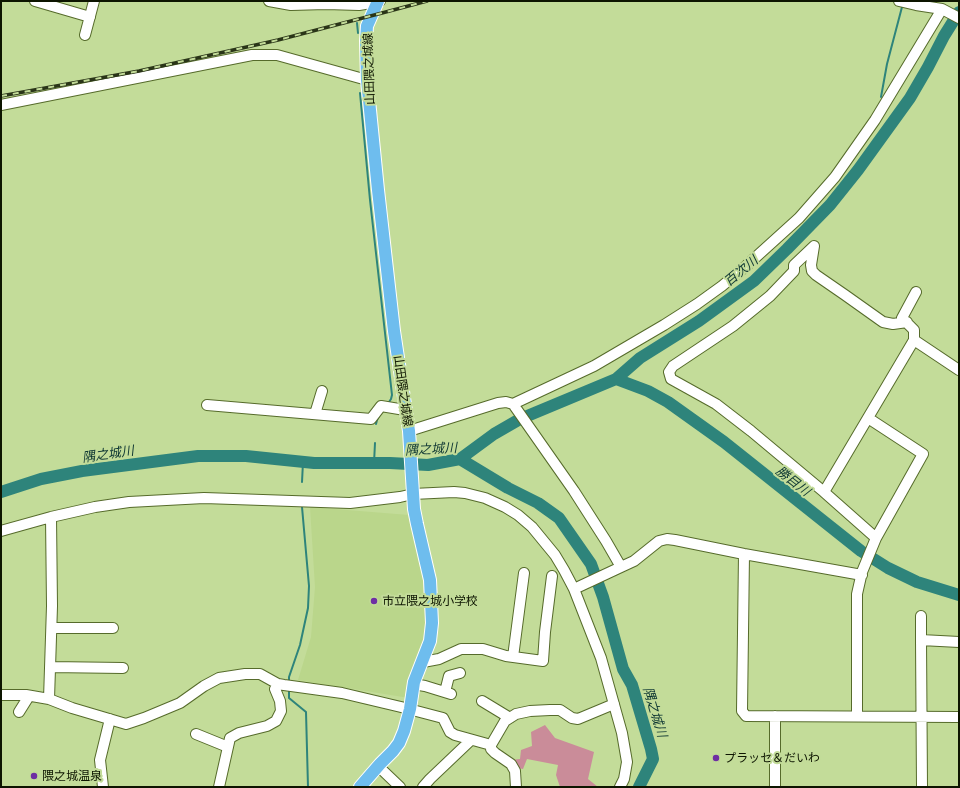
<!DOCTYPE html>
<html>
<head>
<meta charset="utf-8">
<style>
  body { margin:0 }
  #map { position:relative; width:960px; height:788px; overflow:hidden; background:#c3dc99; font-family:Barlow,sans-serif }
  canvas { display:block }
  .frame { position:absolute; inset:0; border:2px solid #0d1500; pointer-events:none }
</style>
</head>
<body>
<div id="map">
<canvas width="960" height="788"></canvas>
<div class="frame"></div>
</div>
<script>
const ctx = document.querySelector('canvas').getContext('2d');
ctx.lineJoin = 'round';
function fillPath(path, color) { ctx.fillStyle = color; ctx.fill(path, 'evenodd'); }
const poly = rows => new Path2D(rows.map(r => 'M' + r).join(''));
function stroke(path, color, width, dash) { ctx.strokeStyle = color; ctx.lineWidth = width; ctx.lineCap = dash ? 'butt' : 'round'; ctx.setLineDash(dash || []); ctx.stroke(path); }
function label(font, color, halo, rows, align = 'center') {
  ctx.font = font + ' Barlow,"Noto Sans JP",sans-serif'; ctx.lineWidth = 4; ctx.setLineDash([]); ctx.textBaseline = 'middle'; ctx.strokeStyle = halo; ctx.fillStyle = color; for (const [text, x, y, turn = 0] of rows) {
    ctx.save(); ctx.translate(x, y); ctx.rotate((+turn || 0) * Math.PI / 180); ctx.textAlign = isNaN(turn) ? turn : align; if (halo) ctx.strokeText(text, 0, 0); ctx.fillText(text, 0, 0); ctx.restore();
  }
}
const built = poly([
  [310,507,409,515,421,553,427,602,426,636,409,698,298,680,311,637,315,587]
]);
const green = poly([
  [545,725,555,738,594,752,588,779,598,787,560,787,556,775,558,765,527,759,523,769,517,768,511,760,520,759,521,750,532,746,531,732]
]);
const stream = poly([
  [357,23,358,33],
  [360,93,370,200,392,395,391,399,387,405],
  [881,97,887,64,902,7],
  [376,424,377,420,379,416],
  [374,463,375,443],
  [302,482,303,462],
  [289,683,289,677,300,645,308,608,309,586,302,507],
  [289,690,289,698,306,712,308,787]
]);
const river = poly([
  [616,379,648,391,668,402,724,442,861,551,888,568,917,582,959,595],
  [460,459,494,434,520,419,616,379,640,358,699,321,754,281,787,249,830,205,858,170,910,98,928,67,944,36,959,12],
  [1,492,41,479,82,471,198,456,246,456,314,463,390,463,428,465,460,459,508,488,538,503,559,518,591,564,603,597,623,669,632,685,651,749,653,759,639,787]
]);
const minor = poly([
  [35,1,90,17],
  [269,1,291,5,326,4,359,5,377,2,380,1],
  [899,1,916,5,942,9,959,18],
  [85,35,94,1],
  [1,105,252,55,277,55,367,80],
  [914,340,959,370],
  [513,404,594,366,664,325,697,304,722,286,746,266,799,218,835,177,875,120,942,9],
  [207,405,371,419,381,406,405,410],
  [315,414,322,391],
  [868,418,923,454,876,538],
  [409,431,498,403,506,402,513,404,574,491,606,541,621,567],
  [824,492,751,431,716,404,671,379,669,372,673,366,733,326,770,296,794,271,794,265,814,246,811,265,812,271,816,275,845,295,883,322,893,324,907,322],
  [1,531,51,517,95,507,129,502,204,498,350,503,400,497,413,494,454,492,465,493,485,498,505,507,518,515,532,527,555,555,564,570,574,589,621,567,634,561,659,541,667,539,675,540,744,554,862,575],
  [744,554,742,711,746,716,959,717],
  [574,589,601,658,622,733,627,762,624,779,620,787],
  [52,628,113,628],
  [921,640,921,616],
  [513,657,524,573],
  [423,662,439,659,461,649,483,649,506,656,543,661,545,632,552,576],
  [50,667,123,668],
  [413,684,425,686,451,694],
  [445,692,449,676,460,673],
  [1,695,26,695,49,699,72,708,126,724,144,718,180,703,204,686,219,678,245,674,260,674,278,684,284,685,342,693,401,707,443,718,450,732,455,735,491,745,491,749,495,753,511,764,515,771,516,787],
  [49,699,52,606,51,517],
  [482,701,510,718],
  [19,712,29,696],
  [857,716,857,594,862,572,876,538,824,492,914,340,914,330,902,318,916,292],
  [196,734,228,747],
  [491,745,505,721,516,714,530,711,550,710,560,710,572,718,578,719,614,704],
  [378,766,400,787],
  [103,787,100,760,110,719],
  [219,787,230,738,239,733,267,726,276,721,281,711,280,701,275,689,278,684],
  [423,787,430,779,471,740],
  [775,787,775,716],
  [922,787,921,640,959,642]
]);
const major = poly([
  [360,787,380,764,393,751,399,743,404,731,410,709,414,682,430,641,432,623,430,580,417,524,414,509,409,431,394,331,378,190,367,80,366,41,367,26,378,1]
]);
const rail = poly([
  [1,96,139,71,278,40,382,13,427,1]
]);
const markers = [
  [374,601,4,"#6e2ea3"],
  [716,758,4,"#6e2ea3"],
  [34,776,4,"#6e2ea3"]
];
const streetNames = [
  ["山田隈之城線",369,69,-92],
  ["山田隈之城線",403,391,82]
];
const poiNames = [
  ["市立隈之城小学校",382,601],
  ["プラッセ＆だいわ",724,758],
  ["隈之城温泉",42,776]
];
const waterNames = [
  ["百次川",741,271,-40],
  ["隅之城川",431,449,-3],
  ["隅之城川",108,454,-8],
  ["勝目川",793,481,38],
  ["隅之城川",655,712,73]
];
fillPath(built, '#bad68b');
fillPath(green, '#ca8c99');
stroke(stream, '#2e847b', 2);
stroke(river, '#2e847b', 12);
stroke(minor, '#566b2b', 12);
stroke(major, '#fff', 14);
stroke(minor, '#fff', 10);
stroke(major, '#6ebdee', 12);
stroke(rail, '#2a3518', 3.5);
stroke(rail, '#c3dc99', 2, [6]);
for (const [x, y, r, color] of markers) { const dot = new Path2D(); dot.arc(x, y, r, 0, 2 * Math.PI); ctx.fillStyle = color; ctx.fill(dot); stroke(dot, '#c3dc99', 1.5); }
label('12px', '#0d1500', '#c3dc99', streetNames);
label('12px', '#0d1500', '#c3dc99', poiNames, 'left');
label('italic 13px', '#0f3733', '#c3dc99', waterNames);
</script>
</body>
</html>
